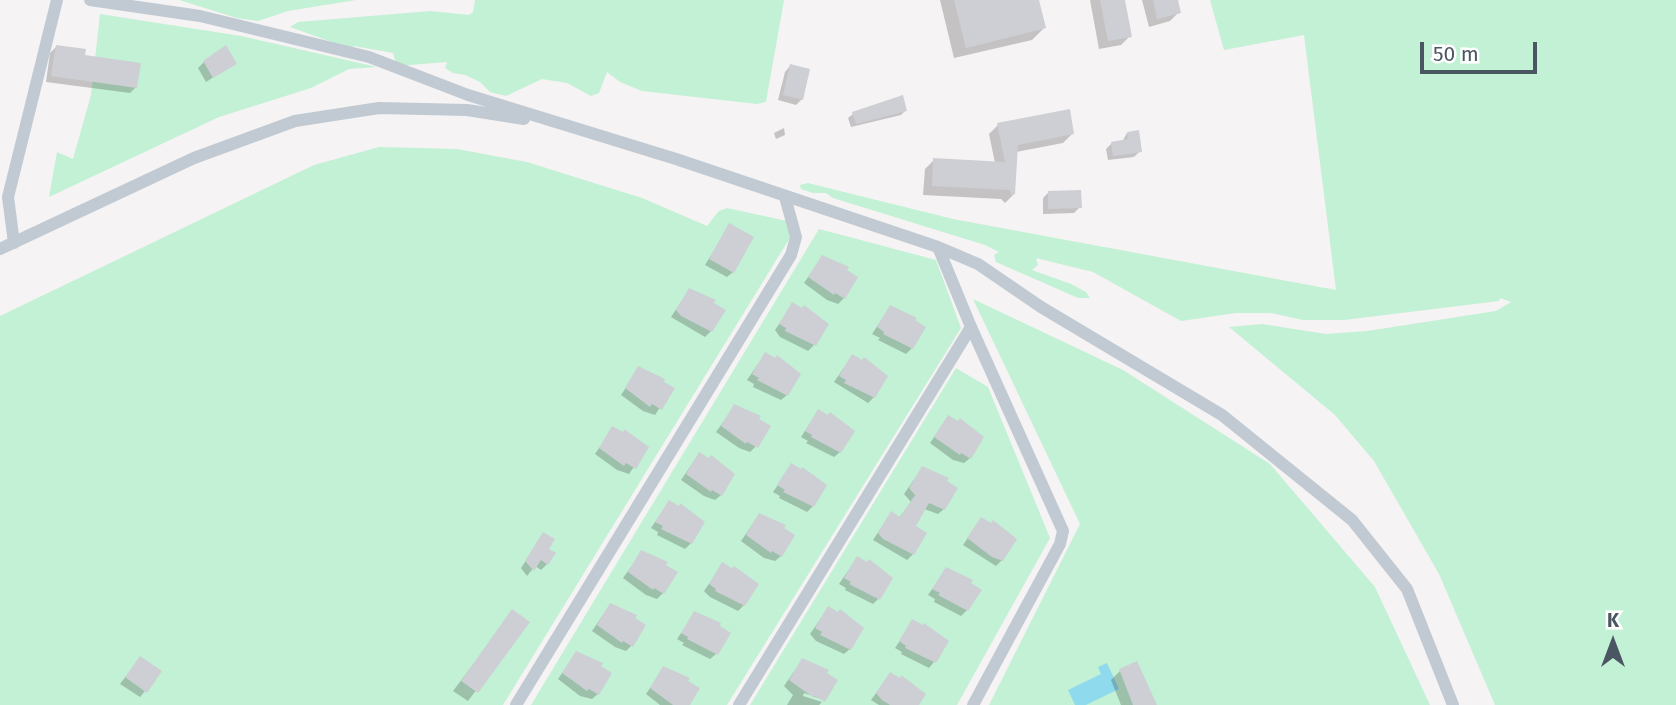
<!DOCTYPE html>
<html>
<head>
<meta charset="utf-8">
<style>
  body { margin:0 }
  #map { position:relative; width:1676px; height:705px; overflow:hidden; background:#f5f3f3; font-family:"Fira Sans",sans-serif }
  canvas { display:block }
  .north { position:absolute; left:1578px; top:607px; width:70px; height:70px; -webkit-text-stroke:5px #fff; paint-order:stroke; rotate:0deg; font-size:19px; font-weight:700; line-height:28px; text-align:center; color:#4a5661 }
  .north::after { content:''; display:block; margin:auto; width:24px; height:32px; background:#4a5661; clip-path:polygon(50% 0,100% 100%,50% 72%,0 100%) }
  .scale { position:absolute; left:1420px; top:42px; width:117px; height:32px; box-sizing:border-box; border:4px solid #4a5661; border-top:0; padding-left:9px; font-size:21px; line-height:24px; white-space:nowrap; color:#4a5661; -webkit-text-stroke:5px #fff; paint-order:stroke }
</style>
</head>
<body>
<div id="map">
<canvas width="1676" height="705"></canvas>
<div class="north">K</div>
<div class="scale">50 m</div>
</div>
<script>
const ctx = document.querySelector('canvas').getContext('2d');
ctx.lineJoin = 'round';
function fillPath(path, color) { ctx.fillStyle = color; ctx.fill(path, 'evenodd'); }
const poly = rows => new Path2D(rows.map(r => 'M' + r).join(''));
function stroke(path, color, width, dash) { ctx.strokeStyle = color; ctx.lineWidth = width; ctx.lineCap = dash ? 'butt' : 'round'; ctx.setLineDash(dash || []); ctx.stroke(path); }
const green = poly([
  [179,0,356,0,288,11,258,21,237,18],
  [475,0,784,0,766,102,757,104,642,91,620,82,607,72,599,93,591,96,567,83,542,79,506,96,490,92,480,82,465,75,453,73,445,68,447,62,397,66,393,53,354,46,351,49,290,27,298,22,431,11,469,15,473,12],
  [1210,0,1676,0,1676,705,1495,705,1439,574,1374,461,1335,415,1229,327,1262,324,1326,334,1367,331,1496,311,1511,302,1500,298,1499,301,1344,320,1303,320,1271,313,1236,313,1181,321,1093,272,1036,258,1038,265,1032,270,1071,284,1086,292,1090,298,1078,298,996,262,994,255,999,252,985,245,833,198,826,193,813,193,801,189,800,185,808,183,953,219,1336,290,1304,35,1224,50],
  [100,14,241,36,377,67,349,69,311,88,219,117,49,197,57,152,73,159,91,95],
  [379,147,457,149,527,162,642,198,707,226,719,211,727,208,787,221,791,236,503,705,0,705,0,316,314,165],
  [819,229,936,260,961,328,727,705,531,705],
  [973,299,1123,370,1270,464,1375,587,1430,705,989,705,1080,524],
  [956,368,988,387,1050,538,957,705,750,705]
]);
const water = poly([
  [1107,663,1119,689,1086,705,1075,705,1068,690,1101,674,1098,667]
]);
const shadow = poly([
  [940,0,1037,0,1044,28,1032,40,954,58],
  [1090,0,1123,0,1130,36,1121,45,1099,49],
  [1142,0,1176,0,1179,12,1170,21,1149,27],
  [56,47,83,56,136,87,130,93,46,82,50,53],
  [204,62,234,64,206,82,198,68],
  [790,66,802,99,796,105,778,100,785,72],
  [905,111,901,115,851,127,848,118,853,114],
  [998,125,1072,134,1063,143,1016,152,1014,194,1005,203,1001,199,923,195,925,169,934,160,995,163,989,134],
  [784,128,785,135,776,139,774,133],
  [1127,133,1140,151,1134,157,1108,160,1106,149,1112,143,1122,142],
  [1049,192,1080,207,1074,213,1043,214,1043,198],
  [730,225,733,272,727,277,705,265],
  [822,257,844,298,838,304,827,300,804,283],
  [689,290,711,331,705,337,671,317],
  [793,304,814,345,808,351,780,337,775,330],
  [890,307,913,321,912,348,906,354,878,340,880,338,872,334],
  [765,354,787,395,781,400,753,387,754,384,747,380],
  [852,356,874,397,868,403,834,382],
  [639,368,672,389,655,415,643,411,621,395],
  [735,406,756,446,750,452,739,448,716,432],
  [818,411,840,452,834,457,806,443,808,441,801,437],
  [948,417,957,423,970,458,964,463,953,460,930,443],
  [613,428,647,448,629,474,617,470,595,454],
  [699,454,721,495,715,500,704,496,681,480],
  [791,466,815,476,813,506,807,512,779,498,780,496,773,492],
  [922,468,944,509,938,514,924,509,914,527,913,554,907,560,873,540,891,513,899,518,911,502,904,494],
  [669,502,691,543,685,549,657,535,658,532,651,528],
  [759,515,781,556,775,561,764,558,741,541],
  [981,519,1002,560,996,566,963,545],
  [544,534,547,564,541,570,535,566,527,576,521,568],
  [642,552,663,593,657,599,646,595,623,578],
  [857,558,881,569,879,598,873,604,845,590,846,588,839,584],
  [722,565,744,605,738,611,710,597,704,591],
  [946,569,967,610,961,616,934,602,935,599,928,595],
  [610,605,632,645,626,651,615,647,592,631],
  [828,608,850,649,844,654,816,641,810,634],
  [513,612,527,622,468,701,453,691],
  [695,613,716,654,710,659,682,645,684,643,677,639],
  [913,621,934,662,929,668,901,654,902,652,895,648],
  [576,653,598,667,598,694,592,699,580,696,558,679],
  [140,658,145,691,140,697,120,684],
  [802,660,824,674,824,700,804,693,803,696,822,702,819,705,787,705,793,695,784,686],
  [1136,663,1155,705,1121,705,1111,680,1120,671],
  [664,668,687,705,660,705,646,694],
  [890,674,917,705,879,705,871,700]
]);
const building = poly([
  [954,0,1039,0,1046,28,966,48],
  [1100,0,1125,0,1132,37,1108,41],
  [1153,0,1178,0,1181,13,1157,19],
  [56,45,86,49,85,55,141,63,137,88,51,76],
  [226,45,237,64,213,78,203,61],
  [790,64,810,69,803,100,783,95],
  [903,95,907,111,856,124,852,112],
  [1070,109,1074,134,1018,145,1015,194,1011,195,1010,190,932,186,933,158,1005,162,997,123],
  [1139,130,1142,152,1113,156,1111,142,1128,139,1127,132],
  [1081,190,1082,208,1048,209,1048,191],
  [729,223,754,237,734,273,709,259],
  [822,255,849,267,847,270,858,277,845,299,835,293,834,295,808,277],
  [689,288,716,300,714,303,726,310,712,332,681,316,676,310],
  [792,302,802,308,804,305,829,324,816,346,785,331,786,328,779,324],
  [890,305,917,318,915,320,926,327,913,349,883,334,884,332,877,327],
  [765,352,775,358,777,355,801,374,788,396,757,380,759,378,752,374],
  [852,354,862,360,864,357,888,376,875,398,844,383,846,380,839,376],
  [638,366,665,379,664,382,675,388,662,410,652,404,650,407,625,388],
  [734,404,761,416,759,419,771,426,758,448,747,442,746,444,721,426],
  [818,409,828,415,830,412,855,431,841,453,811,437,812,435,805,431],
  [948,415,958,421,960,418,984,437,971,459,961,453,960,455,934,437],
  [612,426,623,432,624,429,649,447,636,469,626,463,624,466,599,448],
  [699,452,709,458,711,455,735,474,722,496,712,490,711,492,686,474],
  [791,463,801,469,802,467,827,485,814,507,783,492,785,490,777,485],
  [922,466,949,478,947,481,958,488,945,510,929,503,916,526,927,533,914,555,883,539,878,533,891,511,900,517,915,495,909,488],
  [669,500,679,506,680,503,705,522,692,544,661,529,663,526,655,522],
  [759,513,786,525,784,528,795,535,782,557,772,551,771,553,746,535],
  [981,517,991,523,993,520,1017,539,1003,561,992,557,967,538],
  [543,532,555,539,549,549,556,553,548,565,541,560,534,571,525,561],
  [641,550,668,562,666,565,678,572,664,594,654,588,653,590,628,572],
  [857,556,867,562,869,559,893,578,880,600,849,584,851,582,844,578],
  [722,562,732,568,734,566,759,584,745,606,715,591,716,589,709,584],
  [946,567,973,580,971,583,982,590,968,611,938,595,940,593,932,589],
  [610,603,637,615,635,618,646,625,633,647,623,641,622,643,597,625],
  [828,606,838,612,840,609,864,628,851,650,820,635,822,632,815,628],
  [512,609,530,622,478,693,461,681],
  [694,611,721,623,720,626,731,633,718,655,687,639,688,637,681,633],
  [912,619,923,625,924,623,949,641,936,663,905,648,906,646,899,641],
  [576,651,603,663,601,666,612,673,599,695,589,689,587,691,562,673],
  [140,656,162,671,147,693,125,677],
  [802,658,829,670,827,673,838,680,825,702,815,696,814,698,789,680],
  [1137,661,1157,705,1133,705,1119,669],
  [663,666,690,678,688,681,700,688,690,705,673,705,650,688],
  [890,672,900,678,901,675,926,694,919,705,890,705,882,700,876,693]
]);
const street = poly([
  [90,0,200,16,369,57,468,95,676,159,938,247,978,264,1041,307,1222,415,1352,520,1407,589,1453,705],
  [14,243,8,197,57,0],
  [938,247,971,327,1063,531,1060,544,973,705],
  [0,249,194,158,295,121,379,108,467,110,524,119],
  [516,705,791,255,796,237,785,197],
  [739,705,971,327]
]);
fillPath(green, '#c3f1d5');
fillPath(water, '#90daee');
fillPath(shadow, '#0003');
fillPath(building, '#cdcfd5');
stroke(street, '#c1cad2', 12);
</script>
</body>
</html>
